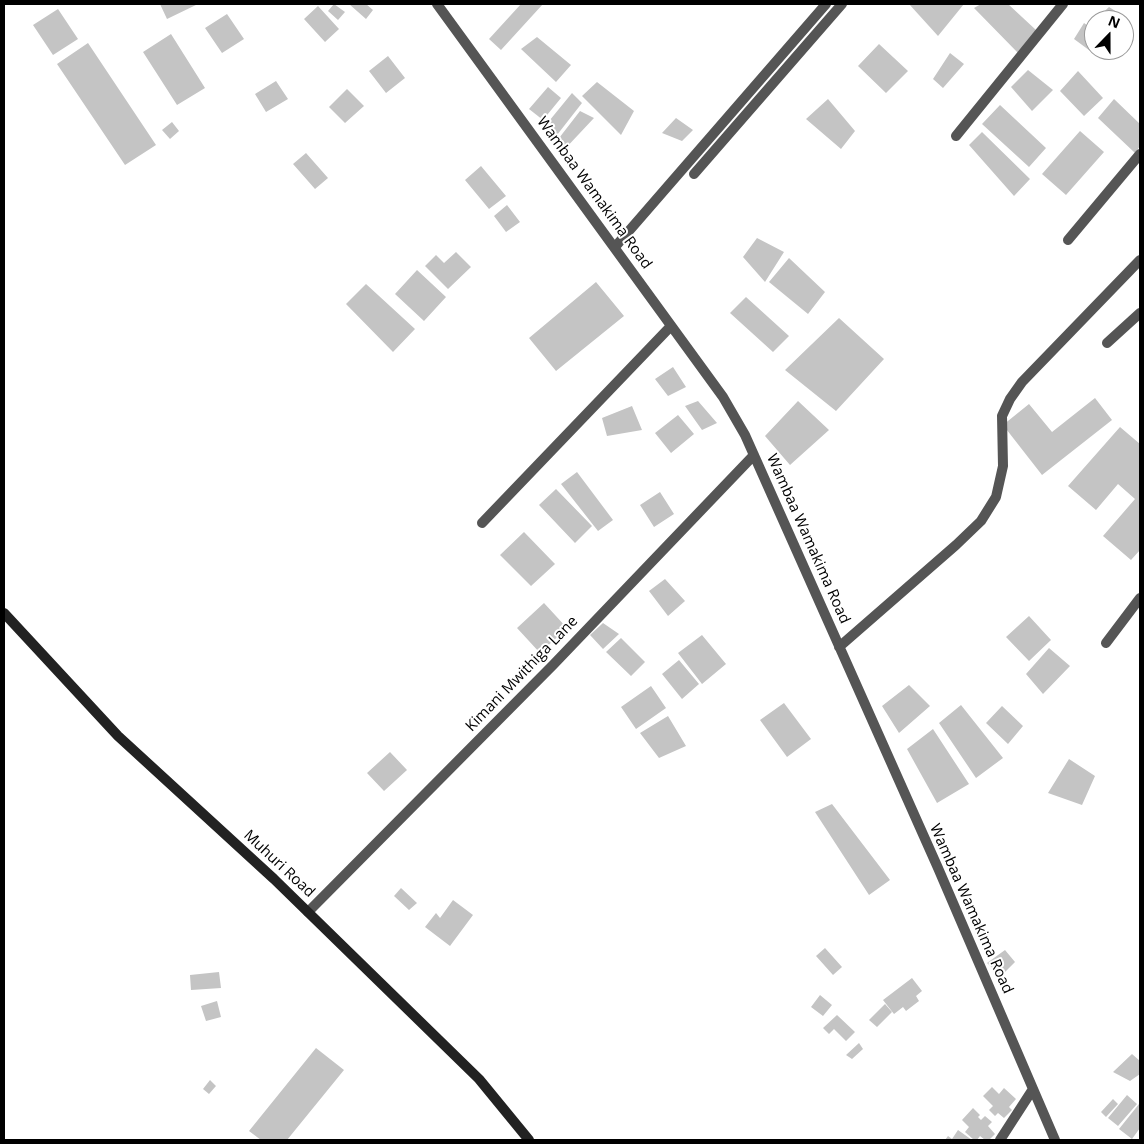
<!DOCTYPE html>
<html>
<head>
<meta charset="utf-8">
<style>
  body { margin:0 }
  #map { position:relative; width:1144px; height:1144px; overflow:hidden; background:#fff; font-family:"Open Sans",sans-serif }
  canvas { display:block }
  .frame { position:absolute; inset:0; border:5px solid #000; pointer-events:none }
  .north { position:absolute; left:1084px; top:10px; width:50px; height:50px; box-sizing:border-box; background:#fff; border:1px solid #999; border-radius:50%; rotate:22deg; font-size:14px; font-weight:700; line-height:20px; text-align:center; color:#000 }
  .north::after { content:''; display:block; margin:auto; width:18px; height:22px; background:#000; clip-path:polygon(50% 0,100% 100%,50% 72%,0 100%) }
</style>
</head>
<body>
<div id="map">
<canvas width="1144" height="1144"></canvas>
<div class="frame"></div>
<div class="north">N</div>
</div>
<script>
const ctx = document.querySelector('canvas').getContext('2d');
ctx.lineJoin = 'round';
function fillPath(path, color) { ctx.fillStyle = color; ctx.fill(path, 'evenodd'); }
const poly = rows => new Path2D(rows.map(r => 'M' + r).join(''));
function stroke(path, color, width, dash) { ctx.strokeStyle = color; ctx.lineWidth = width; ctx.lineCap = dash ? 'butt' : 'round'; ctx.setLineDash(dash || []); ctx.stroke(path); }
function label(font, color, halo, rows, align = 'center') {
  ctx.font = font + ' "Open Sans",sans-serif'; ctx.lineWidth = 4; ctx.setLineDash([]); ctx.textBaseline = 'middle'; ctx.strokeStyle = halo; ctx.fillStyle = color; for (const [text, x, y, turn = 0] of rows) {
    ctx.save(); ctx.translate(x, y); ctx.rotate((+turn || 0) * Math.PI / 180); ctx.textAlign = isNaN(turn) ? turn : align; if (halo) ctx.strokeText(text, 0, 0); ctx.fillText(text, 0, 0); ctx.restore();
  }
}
const building = poly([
  [160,4,198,4,167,19],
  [334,4,345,12,338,20,328,11],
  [349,4,366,4,373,10,366,19],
  [521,4,543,4,501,50,489,39],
  [909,4,964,4,938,36],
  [981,4,1008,4,1036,30,1018,53,974,8],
  [318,6,339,29,325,42,304,19],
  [1109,7,1128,19,1124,24,1124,20,1095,20],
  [58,9,78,39,53,55,33,25],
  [227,14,244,39,222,53,205,28],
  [1084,23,1094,30,1094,50,1093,53,1074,39],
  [171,34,205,88,177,105,143,52],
  [537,37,571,65,556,82,521,49],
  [88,43,156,145,125,165,57,64],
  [879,44,908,71,886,93,858,66],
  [950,53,964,64,943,88,933,79],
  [388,56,405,78,386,93,369,71],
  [1028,70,1053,90,1032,111,1011,87],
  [1078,71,1103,98,1084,116,1060,91],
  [276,81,288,99,266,112,255,94],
  [597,82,634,111,621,135,582,96],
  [548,87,561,98,543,120,529,109],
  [347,89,364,106,345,123,329,107],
  [572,93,582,103,557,135,545,126],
  [828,99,855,131,841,149,806,119],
  [1114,99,1140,124,1140,146,1135,153,1098,118],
  [1000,105,1046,148,1029,167,982,124],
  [580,111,594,118,563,151,556,142],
  [676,118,693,130,682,141,662,133],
  [172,122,179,131,170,139,162,130],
  [1080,131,1104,152,1066,195,1042,174],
  [982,132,1030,179,1014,196,969,145],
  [306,153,328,178,315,189,293,164],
  [481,166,506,196,489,209,465,180],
  [507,205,520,222,506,232,494,216],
  [757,238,784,252,765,282,743,257],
  [456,252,471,267,448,289,425,266,436,255,444,263],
  [789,258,825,292,808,314,769,282],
  [417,270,446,297,424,321,395,294],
  [596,282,624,316,556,371,529,338],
  [366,284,415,329,393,352,346,304],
  [746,297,789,336,773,352,730,313],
  [839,318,884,359,836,411,785,370],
  [673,367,686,387,668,396,655,379],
  [1095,398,1112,420,1042,475,1003,425,1029,404,1052,432],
  [698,401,717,423,702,430,685,406],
  [798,401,829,430,790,465,765,436],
  [632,406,642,430,607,436,602,418],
  [678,415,694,434,671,453,655,433],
  [1120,427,1140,444,1140,550,1131,560,1103,536,1135,499,1118,484,1096,510,1068,486],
  [577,472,613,520,598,531,561,484],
  [556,489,592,526,575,543,539,505],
  [660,492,674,514,654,527,640,505],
  [524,532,555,564,531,586,500,555],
  [665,579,685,601,668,616,649,591],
  [544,603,567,628,540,653,517,628],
  [1029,616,1051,640,1029,661,1006,637],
  [603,623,619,634,603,649,590,635],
  [702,635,726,664,702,684,678,653],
  [621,638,645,662,631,676,606,652],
  [1049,648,1070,666,1043,694,1026,674],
  [679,660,699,684,682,699,662,674],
  [909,685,930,706,899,733,882,706],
  [651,686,666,708,636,729,621,707],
  [784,703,811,739,787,757,760,720],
  [961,705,1003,758,976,778,939,723],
  [1002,706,1023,726,1008,744,986,723],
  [668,716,686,746,659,758,640,733],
  [933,729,969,784,937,803,907,749],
  [390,752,407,770,384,791,367,773],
  [1069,759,1095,776,1082,805,1048,793],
  [832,804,890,880,869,895,815,812],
  [401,888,417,903,409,910,394,896],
  [453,900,473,915,450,946,425,927,436,913,440,918],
  [825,948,842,967,833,975,816,956],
  [1005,950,1015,962,1001,976,987,963],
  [219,972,221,988,191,990,190,975],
  [912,978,922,991,916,996,919,1001,906,1011,903,1007,894,1014,883,1000],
  [820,995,832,1005,823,1016,811,1007],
  [217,1001,221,1017,206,1021,201,1006],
  [885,1004,892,1012,877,1027,869,1020],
  [837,1015,855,1032,846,1041,834,1029,829,1034,823,1028],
  [859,1043,863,1049,852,1059,846,1055],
  [316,1048,344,1070,287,1140,261,1140,249,1131],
  [1132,1054,1140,1061,1140,1074,1130,1081,1113,1072],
  [210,1080,216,1086,209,1094,203,1089],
  [992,1087,999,1094,1004,1088,1016,1099,1009,1107,1012,1110,1004,1118,998,1113,995,1116,989,1110,993,1106,983,1096],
  [1127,1095,1137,1104,1118,1126,1108,1118],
  [1113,1099,1118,1104,1106,1117,1101,1112],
  [1139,1104,1140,1105,1140,1128,1132,1139,1119,1129],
  [973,1108,980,1115,978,1117,981,1120,985,1116,992,1122,988,1126,995,1134,989,1140,985,1140,980,1136,977,1140,974,1140,965,1132,969,1127,962,1120],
  [958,1130,972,1140,945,1140,948,1136,952,1139]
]);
const street = poly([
  [437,4,723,397,745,435,938,868,1055,1140],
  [956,136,1063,4],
  [694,174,842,4],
  [1068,240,1140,154],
  [615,247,826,4],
  [1107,343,1140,313],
  [482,523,671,326],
  [1106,643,1140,598],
  [839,647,956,545,981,521,996,497,1003,466,1002,416,1010,399,1022,382,1140,260],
  [308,912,553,665,754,455],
  [1000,1140,1033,1089]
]);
const secondary = poly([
  [4,613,118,736,274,879,479,1079,529,1140]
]);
const streetNames = [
  ["Wambaa Wamakima Road",594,193,54],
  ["Wambaa Wamakima Road",808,539,66],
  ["Kimani Mwithiga Lane",522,674,-46],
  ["Muhuri Road",279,864,43],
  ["Wambaa Wamakima Road",971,909,66]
];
fillPath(building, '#c4c4c4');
stroke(street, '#555', 10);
stroke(secondary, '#222', 10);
label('15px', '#000', '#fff', streetNames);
</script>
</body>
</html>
